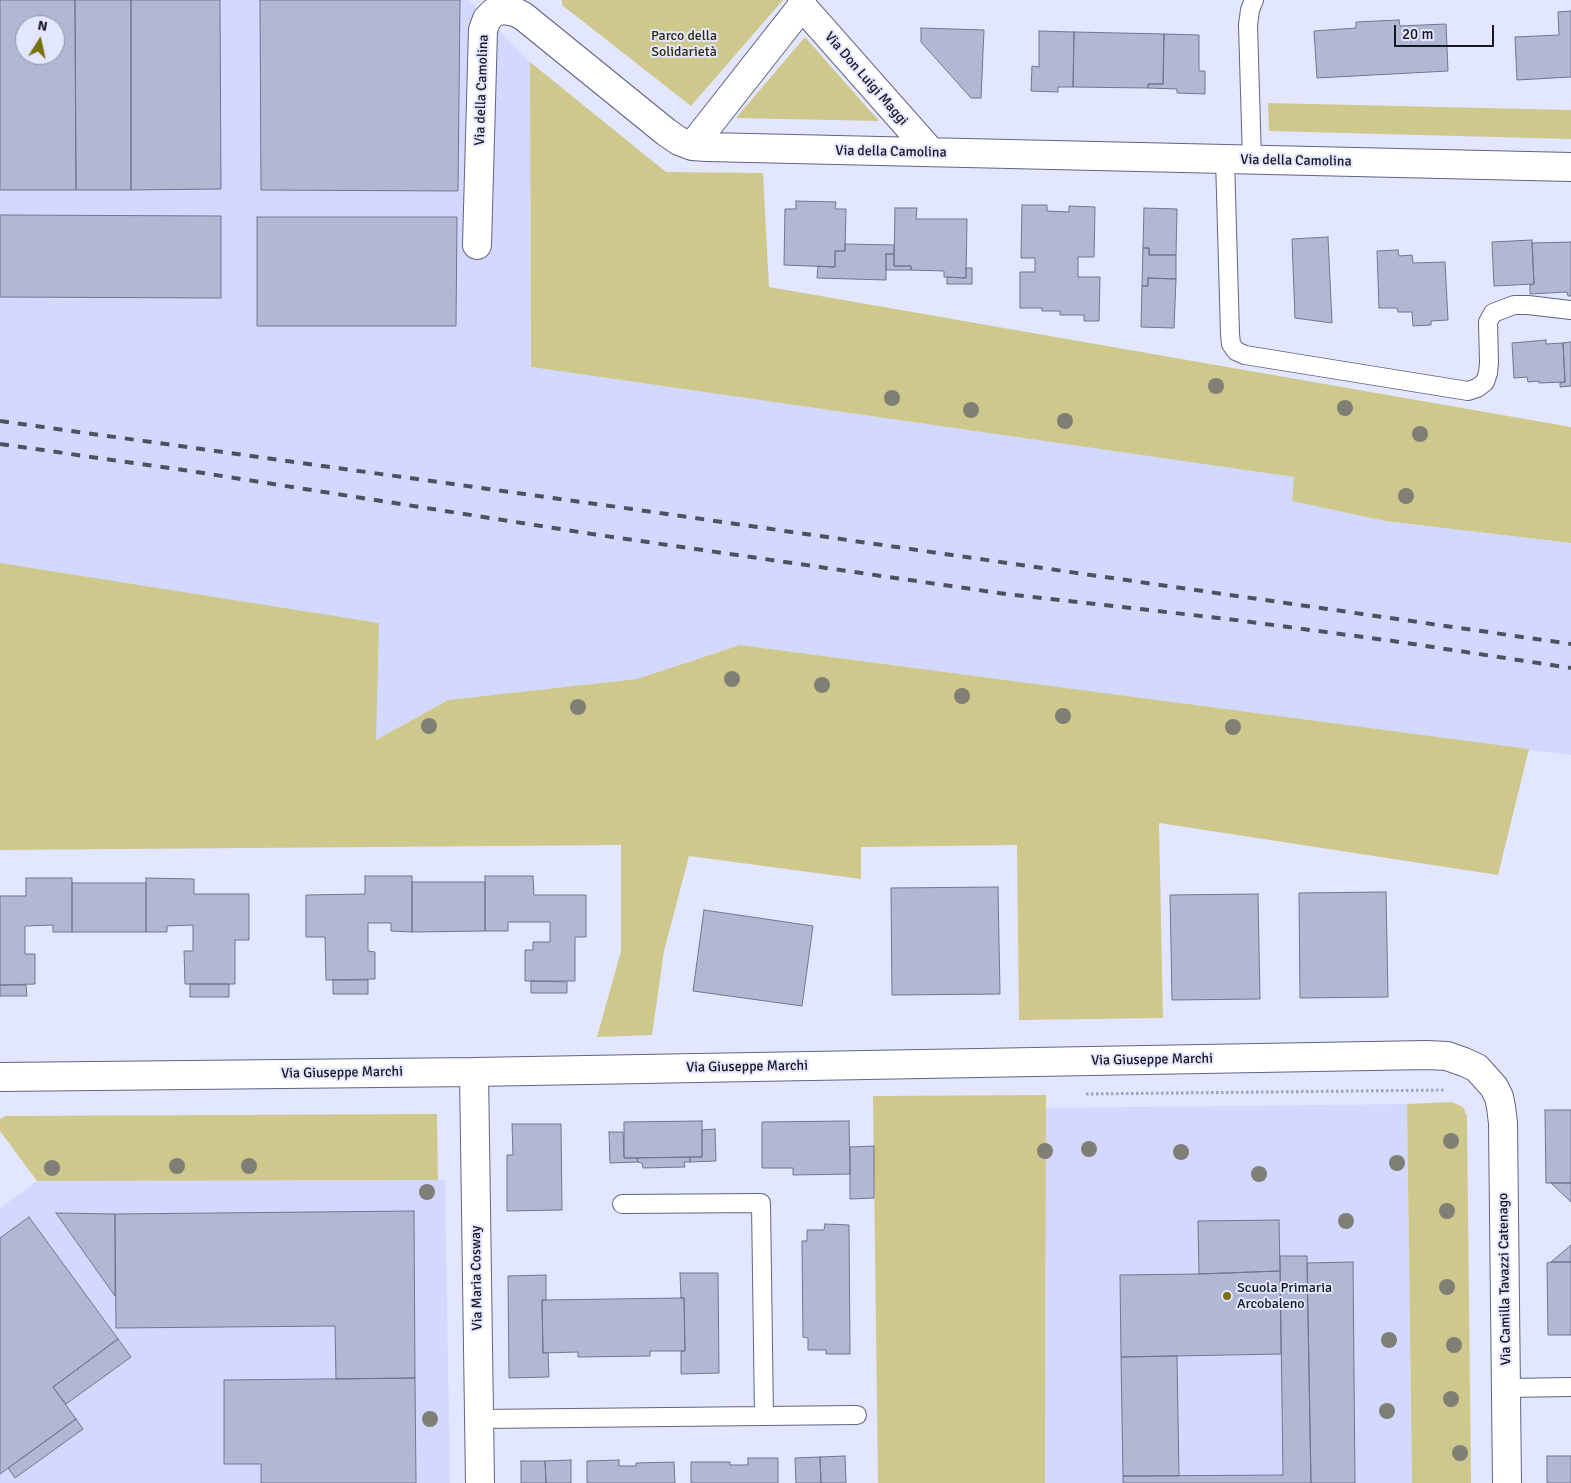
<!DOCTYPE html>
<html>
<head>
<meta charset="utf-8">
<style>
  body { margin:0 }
  #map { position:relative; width:1571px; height:1483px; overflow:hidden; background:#e2e6fe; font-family:Signika,sans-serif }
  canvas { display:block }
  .north { position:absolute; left:15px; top:15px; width:50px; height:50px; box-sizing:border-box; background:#e2e6fe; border:1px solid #9093a5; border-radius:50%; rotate:10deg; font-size:14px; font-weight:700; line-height:20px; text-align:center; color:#141620 }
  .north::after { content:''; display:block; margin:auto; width:18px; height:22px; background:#796f0d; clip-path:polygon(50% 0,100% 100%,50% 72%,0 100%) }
  .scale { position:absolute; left:1394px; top:25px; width:100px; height:22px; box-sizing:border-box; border:2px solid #141620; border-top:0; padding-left:6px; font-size:15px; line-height:18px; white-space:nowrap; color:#141620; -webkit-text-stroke:4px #e2e6fe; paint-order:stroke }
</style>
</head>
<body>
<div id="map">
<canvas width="1571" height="1483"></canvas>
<div class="north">N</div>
<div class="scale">20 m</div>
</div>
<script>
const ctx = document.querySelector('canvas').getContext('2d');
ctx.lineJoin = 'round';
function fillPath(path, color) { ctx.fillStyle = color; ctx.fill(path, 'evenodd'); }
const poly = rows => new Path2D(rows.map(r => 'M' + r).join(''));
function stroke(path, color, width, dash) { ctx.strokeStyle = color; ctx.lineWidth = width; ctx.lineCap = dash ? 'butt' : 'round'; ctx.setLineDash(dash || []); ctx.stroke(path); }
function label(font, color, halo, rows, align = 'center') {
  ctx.font = font + ' Signika,sans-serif'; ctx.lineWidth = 4; ctx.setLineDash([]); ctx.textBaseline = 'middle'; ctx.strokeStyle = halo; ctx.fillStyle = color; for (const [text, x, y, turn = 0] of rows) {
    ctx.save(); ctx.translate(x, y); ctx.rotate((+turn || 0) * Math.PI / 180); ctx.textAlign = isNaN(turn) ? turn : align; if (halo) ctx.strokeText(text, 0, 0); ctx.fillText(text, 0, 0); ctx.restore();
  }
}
const built = poly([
  [0,0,469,0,530,62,531,367,1295,477,1292,501,1385,521,1571,543,1571,755,740,645,637,679,448,700,376,740,0,563],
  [25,25,55,25,55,55,25,55],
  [1407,1104,1412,1483,1045,1483,1046,1108],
  [445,1180,450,1483,0,1483,0,1208,37,1181]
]);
const green = poly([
  [562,0,783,0,691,106,562,5],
  [805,37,879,121,736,118],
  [530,62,666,172,763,173,769,287,1571,427,1571,543,1385,521,1292,501,1294,477,531,367],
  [1268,103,1571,110,1571,139,1269,131],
  [0,563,379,623,376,740,448,700,637,679,740,645,1529,749,1498,875,1159,823,1163,1018,1019,1020,1017,845,861,847,861,879,689,856,664,951,652,1035,597,1037,621,951,621,845,0,850],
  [1046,1095,1045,1483,878,1483,873,1096],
  [1452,1102,1463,1107,1467,1116,1471,1483,1412,1483,1407,1104],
  [437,1114,438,1180,37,1181,0,1131,0,1119,6,1116]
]);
const building = poly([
  [0,0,75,0,76,190,0,190,0,0],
  [25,25,55,25,55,55,25,55,25,25],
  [75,0,131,0,131,190,76,190,75,0],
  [131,0,220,0,221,189,131,190,131,0],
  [260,0,460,0,458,191,261,190,260,0],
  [1571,11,1571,77,1517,80,1515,37,1559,35,1558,12,1571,11],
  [1399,20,1400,26,1446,24,1448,71,1317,78,1314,31,1356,28,1356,22,1399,20],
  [921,28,984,30,981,98,971,98,921,42,921,28],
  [1039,31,1074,32,1073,87,1058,87,1058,92,1031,91,1032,66,1039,67,1039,31],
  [1074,32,1164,34,1163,84,1148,84,1148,88,1073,87,1074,32],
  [1164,34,1199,35,1199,71,1205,71,1205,94,1177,93,1177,89,1148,88,1148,84,1163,84,1164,34],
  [796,201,836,202,835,209,846,209,845,251,835,251,835,267,784,265,785,209,796,209,796,201],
  [1022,205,1047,205,1047,211,1069,212,1069,206,1095,207,1094,257,1078,257,1078,277,1100,277,1099,321,1084,321,1084,315,1060,315,1060,311,1042,311,1042,308,1020,308,1020,272,1035,272,1035,258,1021,258,1022,205],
  [895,208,917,208,916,219,967,219,966,278,944,277,944,271,911,270,911,266,894,266,895,208],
  [1144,208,1177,209,1176,255,1149,255,1149,248,1143,248,1144,208],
  [0,215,221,216,221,298,0,297,0,215],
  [257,217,457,217,456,326,257,326,257,217],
  [1328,237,1332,323,1295,318,1292,239,1328,237],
  [1532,240,1534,284,1494,286,1492,242,1532,240],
  [1571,242,1571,296,1568,296,1567,292,1530,294,1530,285,1534,284,1532,243,1571,242],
  [845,244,894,245,894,254,886,254,886,280,817,278,818,266,835,267,835,251,845,251,845,244],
  [1143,248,1149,248,1149,255,1176,255,1176,279,1148,278,1148,286,1142,286,1143,248],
  [1398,250,1399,256,1412,255,1413,263,1445,262,1448,320,1431,321,1431,325,1413,326,1412,312,1398,312,1397,308,1379,308,1377,251,1398,250],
  [886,254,894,254,894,266,911,266,911,270,886,270,886,254],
  [966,268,972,268,972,284,947,284,947,277,966,278,966,268],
  [1148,278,1176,279,1174,328,1141,327,1142,286,1148,286,1148,278],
  [1546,340,1546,344,1563,343,1565,382,1539,383,1539,381,1528,382,1527,377,1514,378,1512,343,1546,340],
  [1571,342,1571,386,1560,387,1560,383,1565,382,1563,343,1571,342],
  [365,876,412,876,412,932,391,931,391,923,368,923,368,951,375,952,375,979,326,980,325,937,306,937,306,895,365,894,365,876],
  [485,876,533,876,534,895,586,895,586,937,575,937,575,981,525,981,525,950,533,950,533,942,550,942,550,922,508,922,508,931,485,931,485,876],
  [26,878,72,878,72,932,53,932,53,925,25,926,25,954,35,954,35,984,0,985,0,896,26,896,26,878],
  [146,878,194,879,194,894,249,894,249,940,235,940,235,984,185,984,184,951,193,951,193,925,167,926,167,932,146,932,146,878],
  [412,882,485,882,485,931,412,932,412,882],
  [72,883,146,883,146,932,72,932,72,883],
  [998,887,1000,994,892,995,891,888,998,887],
  [1386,892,1388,997,1300,998,1299,893,1386,892],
  [1258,894,1260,999,1172,1000,1170,895,1258,894],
  [704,910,813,926,802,1006,693,991,704,910],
  [333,980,368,980,368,994,333,994,333,980],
  [531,981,567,982,567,993,531,993,531,981],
  [190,984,229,984,229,997,190,997,190,984],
  [0,985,26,985,27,996,0,996,0,985],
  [1545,1110,1571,1110,1571,1183,1546,1183,1545,1110],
  [702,1121,702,1157,624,1158,624,1122,702,1121],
  [849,1121,850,1174,793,1175,793,1168,762,1168,762,1122,849,1121],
  [512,1124,561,1124,562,1210,507,1211,507,1155,513,1155,512,1124],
  [715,1129,716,1161,690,1162,690,1157,702,1157,702,1130,715,1129],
  [609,1132,623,1132,624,1158,637,1158,638,1162,610,1163,609,1132],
  [874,1146,874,1198,850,1199,850,1147,874,1146],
  [690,1157,690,1162,684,1162,685,1167,643,1168,642,1163,638,1162,637,1158,690,1157],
  [1551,1183,1571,1183,1571,1202,1551,1183],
  [414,1211,415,1378,336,1379,335,1326,116,1328,115,1214,414,1211],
  [56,1213,115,1214,115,1296,56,1213],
  [29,1217,118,1339,53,1387,76,1419,0,1474,0,1238,29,1217],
  [1279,1220,1280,1271,1199,1274,1198,1221,1279,1220],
  [825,1224,849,1225,850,1354,826,1354,826,1350,808,1350,808,1338,803,1337,802,1241,807,1241,807,1230,824,1230,825,1224],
  [1571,1245,1571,1262,1551,1262,1571,1245],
  [1280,1256,1307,1256,1311,1483,1123,1483,1123,1476,1283,1475,1280,1256],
  [1353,1262,1355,1483,1311,1483,1307,1263,1353,1262],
  [1551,1262,1571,1262,1571,1335,1548,1335,1547,1263,1551,1262],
  [1280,1271,1281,1354,1121,1357,1120,1275,1199,1274,1280,1271],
  [680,1273,718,1273,719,1373,681,1374,681,1351,685,1351,684,1298,681,1298,680,1273],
  [546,1275,546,1300,542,1300,543,1353,548,1352,549,1377,509,1378,508,1276,546,1275],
  [681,1298,684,1298,685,1351,650,1351,650,1356,578,1357,578,1352,543,1353,542,1300,681,1298],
  [118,1339,131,1357,66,1404,53,1387,118,1339],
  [1177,1356,1179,1476,1123,1476,1121,1357,1177,1356],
  [415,1378,416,1483,261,1483,261,1464,224,1464,224,1380,415,1378],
  [76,1419,83,1429,15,1478,8,1468,76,1419],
  [845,1456,846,1483,821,1483,820,1457,845,1456],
  [1547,1456,1571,1456,1571,1483,1547,1483,1547,1456],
  [820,1457,821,1483,796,1483,795,1458,820,1457],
  [748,1458,778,1458,778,1483,691,1483,691,1462,730,1462,730,1465,748,1465,748,1458],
  [571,1460,571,1483,546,1483,545,1461,571,1460],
  [619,1460,619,1466,636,1466,636,1463,674,1462,675,1483,587,1483,587,1461,619,1460],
  [521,1461,545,1461,546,1483,521,1483,521,1461]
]);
const path = poly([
  [1086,1094,1445,1090]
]);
const service = poly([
  [1225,159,1230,334,1231,344,1236,351,1245,355,1468,391,1477,388,1485,382,1488,373,1489,363,1488,322,1493,313,1514,305,1528,305,1571,310],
  [1252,160,1248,25,1250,10,1254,0],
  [622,1204,761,1203,764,1416],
  [1506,1388,1571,1387],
  [479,1419,857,1415]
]);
const minor = poly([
  [802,6,931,152],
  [692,146,802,6,802,0],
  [477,245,483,30,487,19,494,12,504,10,515,12,523,16,666,132,679,141,692,146,707,147,1571,167],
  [474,1072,480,1483],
  [0,1077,474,1072,1427,1055,1447,1056,1464,1062,1477,1068,1494,1087,1499,1097,1501,1107,1503,1123,1507,1483]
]);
const rail = poly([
  [0,421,632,509,1571,644],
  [0,444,190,471,592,534,1006,594,1228,619,1393,641,1571,668]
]);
const trees = [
  [1216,386],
  [892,398],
  [1345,408],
  [971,410],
  [1065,421],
  [1420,434],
  [1406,496],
  [732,679],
  [822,685],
  [962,696],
  [578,707],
  [1063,716],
  [429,726],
  [1233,727],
  [1451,1141],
  [1089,1149],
  [1045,1151],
  [1181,1152],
  [1397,1163],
  [177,1166],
  [249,1166],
  [52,1168],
  [1259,1174],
  [427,1192],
  [1447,1211],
  [1346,1221],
  [1447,1287],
  [1389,1340],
  [1454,1345],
  [1451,1399],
  [1387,1411],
  [430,1419],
  [1460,1453]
];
const markers = [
  [1227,1296,5,"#796f0d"]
];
const parkNames = [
  ["Parco della",684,36],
  ["Solidarietà",684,52]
];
const streetNames = [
  ["Via Don Luigi Maggi",866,79,49],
  ["Via della Camolina",482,90,-88],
  ["Via della Camolina",891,152,1],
  ["Via della Camolina",1296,161,1],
  ["Via Giuseppe Marchi",1152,1060,-1],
  ["Via Giuseppe Marchi",747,1067,-1],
  ["Via Giuseppe Marchi",342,1073,-1],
  ["Via Maria Cosway",477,1278,-91],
  ["Via Camilla Tavazzi Catenago",1505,1279,-91]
];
const poiNames = [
  ["Scuola Primaria",1237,1288],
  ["Arcobaleno",1237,1304]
];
fillPath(built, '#d3d9fe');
fillPath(green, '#cfc88c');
fillPath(building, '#b2b7d3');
stroke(building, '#717690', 1);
stroke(service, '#61657f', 20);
stroke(minor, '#61657f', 30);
stroke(path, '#a1a5b8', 3, [2.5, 2.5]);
stroke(service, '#fff', 18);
stroke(minor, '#fff', 28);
stroke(rail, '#4e515e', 4, [9, 9]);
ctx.fillStyle = '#7f7f76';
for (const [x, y] of trees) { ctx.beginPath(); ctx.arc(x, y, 8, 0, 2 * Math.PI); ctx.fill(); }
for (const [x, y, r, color] of markers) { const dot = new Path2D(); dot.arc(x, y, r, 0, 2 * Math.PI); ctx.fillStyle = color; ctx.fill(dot); stroke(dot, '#e2e6fe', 2); }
label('14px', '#2e2a07', '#e2e6fe', parkNames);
label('14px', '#141620', '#e2e6fe', streetNames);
label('14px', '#141620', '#e2e6fe', poiNames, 'left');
</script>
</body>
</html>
